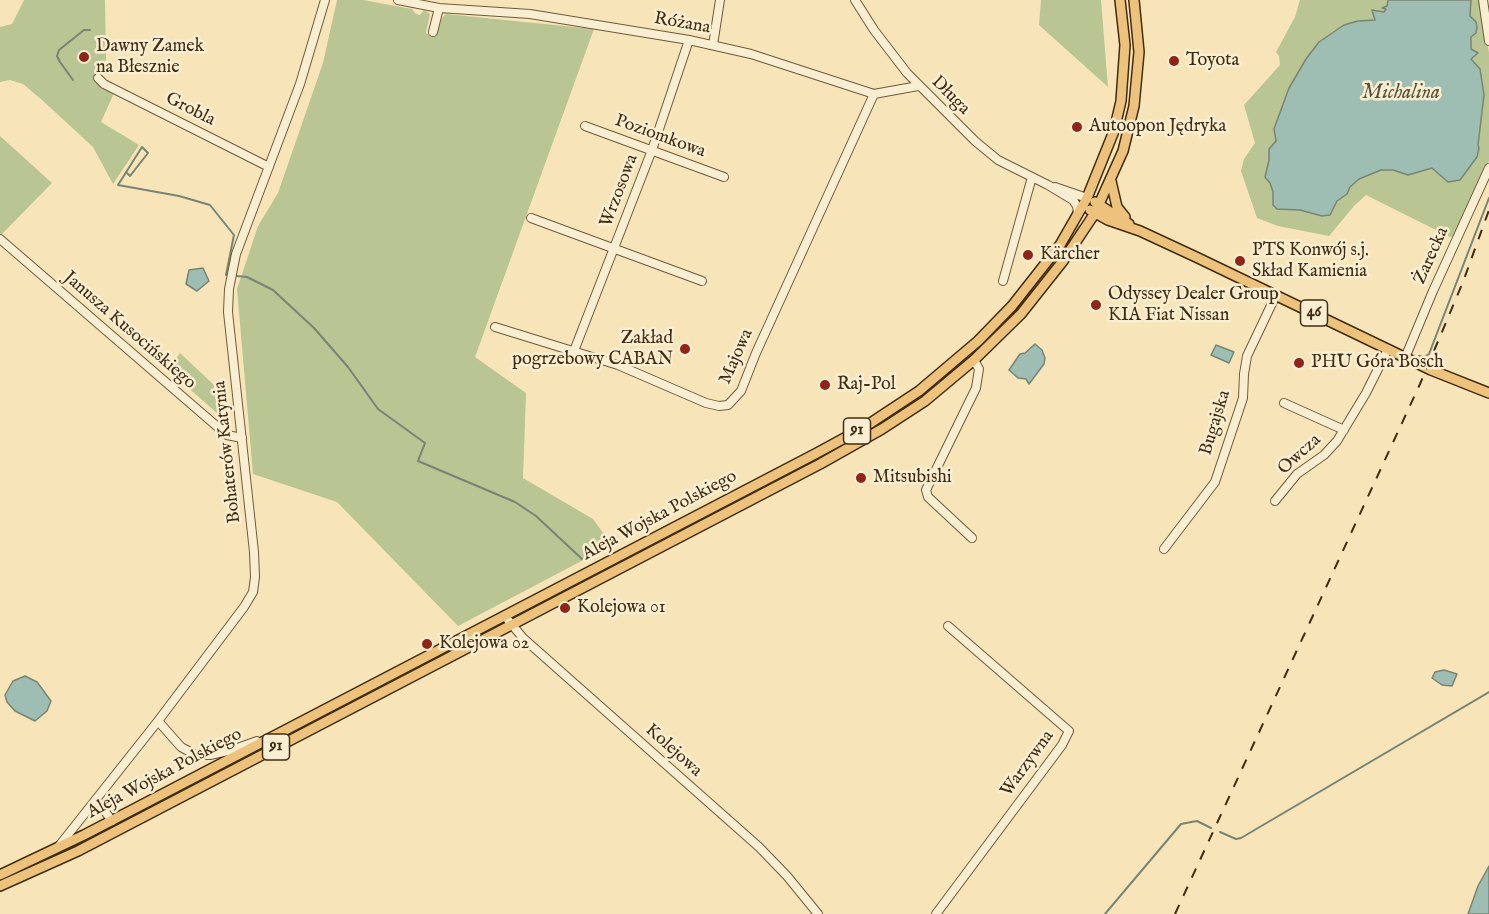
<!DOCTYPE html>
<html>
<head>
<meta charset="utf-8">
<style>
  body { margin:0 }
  canvas { display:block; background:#f7e5b9 }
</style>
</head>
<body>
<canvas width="1489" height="914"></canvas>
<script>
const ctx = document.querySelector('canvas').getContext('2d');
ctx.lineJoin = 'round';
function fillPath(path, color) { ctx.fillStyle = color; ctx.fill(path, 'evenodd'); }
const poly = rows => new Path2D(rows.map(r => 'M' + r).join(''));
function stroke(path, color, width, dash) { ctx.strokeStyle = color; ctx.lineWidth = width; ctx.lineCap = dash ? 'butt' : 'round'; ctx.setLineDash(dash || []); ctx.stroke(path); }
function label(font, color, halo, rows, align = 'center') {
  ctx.font = font + ' "IM FELL English",serif'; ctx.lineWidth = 5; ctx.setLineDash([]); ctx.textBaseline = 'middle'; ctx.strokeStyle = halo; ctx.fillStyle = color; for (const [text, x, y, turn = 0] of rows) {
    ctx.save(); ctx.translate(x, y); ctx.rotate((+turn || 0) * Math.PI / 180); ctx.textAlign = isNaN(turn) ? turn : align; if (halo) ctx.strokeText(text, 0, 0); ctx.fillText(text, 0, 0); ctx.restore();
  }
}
const green = poly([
  [24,0,105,0,106,59,97,83,114,93,101,122,139,145,113,184,93,147,42,100,23,84,10,80,0,82,0,27,12,24],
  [337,0,363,0,412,9,416,14,420,15,424,10,430,14,426,33,431,36,436,36,442,18,446,14,594,29,475,357,526,393,523,478,593,519,612,545,458,626,337,502,253,474,237,289,258,226,278,193,323,63],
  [1041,0,1101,0,1108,87,1039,25],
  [1300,0,1481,0,1489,53,1489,161,1471,196,1475,198,1458,236,1450,237,1366,195,1354,206,1329,236,1278,226,1257,218,1241,171,1244,159,1255,143,1244,105,1280,65,1279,56,1276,52,1295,17],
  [0,136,52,183,1,235,0,234],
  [1077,224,1081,226,1050,271,1026,302,987,342,985,340,1005,320,1038,281],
  [180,353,214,385,218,414,168,370]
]);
const water = poly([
  [1388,0,1471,0,1470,16,1476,22,1477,28,1476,33,1471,37,1471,49,1478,53,1471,59,1480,69,1484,95,1478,145,1479,148,1477,157,1460,180,1448,182,1432,168,1408,175,1393,170,1381,170,1359,179,1350,187,1347,194,1337,201,1330,215,1322,216,1300,210,1277,209,1273,205,1273,192,1270,183,1265,177,1269,160,1269,149,1276,141,1274,129,1289,88,1306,59,1319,42,1344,25,1358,21,1375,20,1372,10,1384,12,1386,9,1382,8,1387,6,1388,0],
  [203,268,209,281,197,291,186,284,189,270,203,268],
  [1035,344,1042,350,1045,358,1044,364,1029,384,1026,379,1018,378,1009,370,1020,354,1025,353,1035,344],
  [1216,345,1234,352,1229,363,1211,355,1216,345],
  [1444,670,1457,674,1452,686,1442,685,1432,678,1435,672,1444,670],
  [25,676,37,682,51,701,47,711,35,721,15,711,7,702,5,695,13,681,25,676],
  [1489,866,1489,914,1468,914,1478,886,1489,866]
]);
const stream = poly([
  [73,80,60,62,57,56,59,50,84,30,90,30],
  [127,173,130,176,148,153,142,147,118,185,179,196,210,205,234,235,226,275,247,277,273,290,314,328,348,367,378,409,425,443,418,461,515,502,536,516,582,559],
  [1419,356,1424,357,1429,354,1489,198],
  [1220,832,1236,839,1241,838,1489,692],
  [1105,914,1181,824,1197,821,1211,828]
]);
const minor = poly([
  [398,0,439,8,530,14,689,40,751,54,874,94,918,86],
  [855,0,874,30,907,73,975,141,998,160,1048,185,1073,200,1077,206,1078,214],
  [1483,0,1489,41],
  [433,32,439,8],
  [713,45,720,0],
  [98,78,104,84,269,167],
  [585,126,724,177],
  [1055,187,1087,198],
  [531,218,702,281],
  [0,239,227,435,242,438],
  [1003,281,1032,177],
  [495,327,618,365,706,403,719,406,728,405,741,391,756,353,874,94],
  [574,351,652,150,689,40],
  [1405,358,1433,291,1489,168],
  [1284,403,1344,430],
  [1275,501,1297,474,1324,455,1337,441,1366,393,1388,349],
  [972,538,928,497,926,490,976,388,979,369,974,360],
  [1164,549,1215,482,1243,398,1244,374,1247,356,1276,295],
  [508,620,523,638,759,847,787,876,818,914],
  [158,721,181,747,196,755,210,755,232,750,257,741],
  [96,799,112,821],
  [59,846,158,721,244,607,253,592,255,577,254,552,228,312,229,289,236,254,300,84,325,0],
  [936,914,1062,745,1069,731,948,626]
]);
const major = poly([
  [1111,181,1117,207,1125,217],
  [1095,202,1129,224],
  [1090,210,1108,220,1140,231,1196,257,1431,370,1489,393],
  [0,875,84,835,815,454,863,428,919,391,978,341,1012,306,1060,245,1087,198,1114,131,1121,101,1125,45,1120,0],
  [0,886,78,851,820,464,882,429,925,401,974,360,1021,314,1063,261,1095,213,1123,151,1134,106,1139,52,1134,0]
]);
const rail = poly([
  [1175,914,1420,384,1463,282,1489,210]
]);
const markers = [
  [84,57,6,"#8f2418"],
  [1174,61,6,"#8f2418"],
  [1077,127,6,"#8f2418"],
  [1028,255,6,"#8f2418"],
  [1240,261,6,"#8f2418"],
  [1096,305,6,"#8f2418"],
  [685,349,6,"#8f2418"],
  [1299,363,6,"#8f2418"],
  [825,385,6,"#8f2418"],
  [861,478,6,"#8f2418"],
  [565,608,6,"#8f2418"],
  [427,644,6,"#8f2418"]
];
const shields = [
  [1314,313,27],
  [857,431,27],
  [276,747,27]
];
const shieldNames = [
  ["46",1314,313],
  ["91",857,431],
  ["91",276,747]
];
const streetNames = [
  ["Różana",682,24,10],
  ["Długa",950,96,45],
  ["Grobla",190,110,27],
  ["Poziomkowa",660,137,20],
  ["Wrzosowa",620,191,-69],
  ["Żarecka",1432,256,-66],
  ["Janusza Kusocińskiego",129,331,41],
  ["Majowa",737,357,-66],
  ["Bugajska",1216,423,-73],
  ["Bohaterów Katynia",228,452,-96],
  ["Owcza",1300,455,-42],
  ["Aleja Wojska Polskiego",660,516,-28],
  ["Kolejowa",673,751,42],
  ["Warzywna",1028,764,-54],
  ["Aleja Wojska Polskiego",165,774,-28]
];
const poiNames = [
  ["Dawny Zamek",96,47],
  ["na Błesznie",96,68],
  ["Toyota",1186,61],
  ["Autoopon Jędryka",1089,127],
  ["PTS Konwój s.j.",1252,251],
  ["Skład Kamienia",1252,272],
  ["Kärcher",1040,255],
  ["Odyssey Dealer Group",1108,295],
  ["KIA Fiat Nissan",1108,316],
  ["Zakład",673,339,"right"],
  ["pogrzebowy CABAN",673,360,"right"],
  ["PHU Góra Bosch",1311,363],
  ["Raj-Pol",837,385],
  ["Mitsubishi",873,478],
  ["Kolejowa 01",577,608],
  ["Kolejowa 02",439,644]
];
const waterNames = [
  ["Michalina",1401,94]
];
fillPath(green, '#b9c592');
fillPath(water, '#9ebeb4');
stroke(water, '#798473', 1.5);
stroke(stream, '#798473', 2);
stroke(minor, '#6e5a3b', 10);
stroke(major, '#412c11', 12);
stroke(minor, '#faeed2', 8);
stroke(major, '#ecc27c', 9);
stroke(rail, '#412c11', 2, [10, 10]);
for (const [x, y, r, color] of markers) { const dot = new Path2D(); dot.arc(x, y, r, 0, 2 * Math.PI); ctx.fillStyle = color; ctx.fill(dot); stroke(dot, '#faeed2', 2); }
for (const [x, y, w] of shields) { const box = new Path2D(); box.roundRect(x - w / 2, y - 13, w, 26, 4.5); ctx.fillStyle = '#faeed2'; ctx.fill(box); stroke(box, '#412c11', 1.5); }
label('bold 16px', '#412c11', null, shieldNames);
label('18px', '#412c11', '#faeed2', streetNames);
label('18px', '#412c11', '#faeed2', poiNames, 'left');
label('italic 20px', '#58503a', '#faeed2', waterNames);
</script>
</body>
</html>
